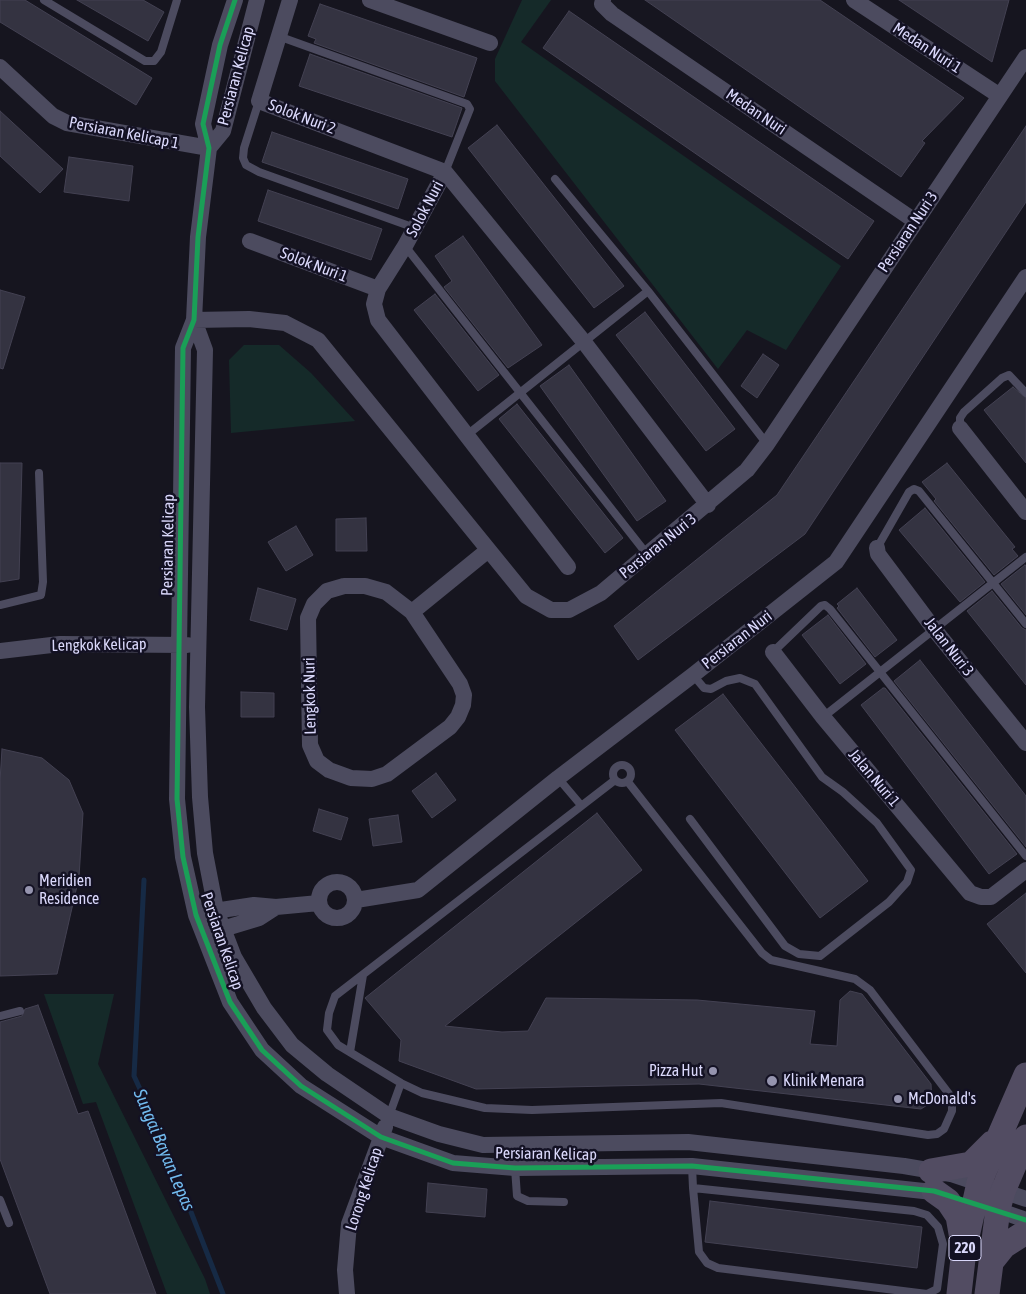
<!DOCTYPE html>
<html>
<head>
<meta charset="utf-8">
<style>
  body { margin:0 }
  canvas { display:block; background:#16151f }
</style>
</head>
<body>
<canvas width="1026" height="1294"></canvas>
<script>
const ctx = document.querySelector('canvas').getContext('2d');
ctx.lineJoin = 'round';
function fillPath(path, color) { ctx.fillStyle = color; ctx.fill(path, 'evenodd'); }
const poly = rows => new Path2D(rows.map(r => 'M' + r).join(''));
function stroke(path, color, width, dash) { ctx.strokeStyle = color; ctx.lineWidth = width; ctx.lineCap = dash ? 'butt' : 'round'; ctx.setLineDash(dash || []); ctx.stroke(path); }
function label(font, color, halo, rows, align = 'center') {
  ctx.font = font + ' "Asap Condensed",sans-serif'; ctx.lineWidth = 5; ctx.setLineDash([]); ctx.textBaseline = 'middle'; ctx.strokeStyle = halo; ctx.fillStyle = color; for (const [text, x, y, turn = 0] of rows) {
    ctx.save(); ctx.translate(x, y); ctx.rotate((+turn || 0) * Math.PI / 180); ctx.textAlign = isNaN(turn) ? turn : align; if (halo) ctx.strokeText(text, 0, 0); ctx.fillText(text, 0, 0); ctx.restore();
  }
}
const green = poly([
  [522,0,551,0,521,42,841,266,786,350,747,330,718,369,495,81,495,59],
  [244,345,279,345,311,373,355,421,231,433,229,360],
  [44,994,114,994,98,1064,205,1279,210,1294,167,1294,96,1102,83,1104]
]);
const stream = poly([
  [144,880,134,1076,159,1130,223,1294]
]);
const building = poly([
  [0,0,25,0,152,78,136,105,0,22,0,0],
  [77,0,143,0,164,12,148,41,77,0],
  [645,0,820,0,964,98,922,141,925,143,901,177,645,0],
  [899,0,1009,0,992,62,899,0],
  [320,4,477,58,464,97,314,43,316,39,308,36,320,4],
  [569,11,874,221,848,259,543,48,569,11],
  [310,54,462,108,452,137,299,86,310,54],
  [0,111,63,169,40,193,0,156,0,111],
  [497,125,624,286,594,308,468,148,497,125],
  [1026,126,1026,202,805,534,638,660,614,626,777,495,1026,126],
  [272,132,408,179,398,209,262,162,272,132],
  [69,157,133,166,129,201,64,192,69,157],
  [268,190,382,229,371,260,258,221,268,190],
  [463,236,542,345,508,368,444,287,452,281,435,256,463,236],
  [0,290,25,297,3,369,0,368,0,290],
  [435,294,499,375,478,391,414,310,435,294],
  [645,312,735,429,706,451,616,335,645,312],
  [763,354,779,365,757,398,741,386,763,354],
  [569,365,666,501,637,521,540,386,569,365],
  [1013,387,1026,398,1026,463,984,410,1013,387],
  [517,404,623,538,605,553,499,419,517,404],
  [0,463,22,463,19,579,0,582,0,463],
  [947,463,1015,547,1012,549,1018,556,994,575,934,501,936,499,922,482,947,463],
  [925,508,985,582,960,602,899,530,925,508],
  [366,518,367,551,336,551,336,519,366,518],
  [296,526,313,555,286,571,268,542,296,526],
  [1025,565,1026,566,1026,615,1001,584,1025,565],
  [258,588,296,599,287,630,250,620,258,588],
  [857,588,897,640,875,657,837,608,839,606,837,604,857,588],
  [992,591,1022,628,1026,630,1026,685,967,611,992,591],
  [828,615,866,664,840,684,802,635,828,615],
  [920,660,1026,796,1026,847,894,681,920,660],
  [883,688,885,688,1017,854,989,874,861,705,883,688],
  [241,692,274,693,274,717,241,717,241,692],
  [723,694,868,881,820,918,675,730,723,694],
  [2,749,42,758,69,780,83,813,79,877,57,974,0,976,0,781,2,749],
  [436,773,456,800,432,818,412,791,436,773],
  [319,809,348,818,341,840,313,831,319,809],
  [597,813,642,870,445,1026,502,1032,528,1031,546,998,697,1000,815,1011,810,1044,837,1046,840,1000,850,991,862,994,931,1084,932,1102,921,1109,699,1084,476,1089,399,1061,401,1040,365,998,597,813],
  [398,815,402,842,373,846,369,819,398,815],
  [1026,893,1026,973,987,924,1026,893],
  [38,1005,78,1114,88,1111,156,1294,50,1294,0,1159,0,1022,22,1016,25,1009,38,1005],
  [428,1183,487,1189,485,1217,426,1212,428,1183],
  [710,1201,922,1227,917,1268,705,1242,710,1201]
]);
const lane = poly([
  [44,0,145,61,154,61,161,52,177,0],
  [278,36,467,104,470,109,445,172],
  [259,101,244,148,243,158,246,165,259,172,415,228],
  [555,179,648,291,767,444],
  [405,246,646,553],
  [960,428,960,418,964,412,1002,378,1009,375,1026,393],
  [467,435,648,291],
  [877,548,909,492,914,489,919,491,1026,624],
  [0,605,41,595,43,582,39,473],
  [773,652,821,606,825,605,830,609,1026,856],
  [823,717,1026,557],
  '613 774a9 9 0 1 1 18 0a9 9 0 1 1-18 0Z',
  [558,778,580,804],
  [615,780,335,996,329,1013,327,1030,338,1045,401,1083,422,1093,485,1108,532,1110,721,1103,928,1135,937,1134,944,1129,952,1111,952,1102,949,1094,870,990,855,979,771,960,762,953,628,782],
  [690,819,785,946,799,954,820,956,889,902,907,882,911,870,877,823,843,792,822,777,755,684,740,678,726,681,711,689,704,688,693,675],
  [0,1016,20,1011],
  [350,1052,363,975],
  [389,1116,401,1083],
  [692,1166,693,1188,914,1211,927,1215,938,1227,943,1244,937,1289,927,1294,718,1268,707,1263,699,1252,693,1188],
  [515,1168,517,1196,528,1201,564,1202],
  [0,1200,9,1223]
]);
const street = poly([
  [235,0,220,45,203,124,209,148,198,237,194,320,183,348,177,799,183,857,196,915,230,1002,262,1050,301,1086,381,1137,453,1163,515,1168,692,1166,942,1193],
  [290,0,259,101,445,172,584,342,708,505],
  [370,0,490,43],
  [603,0,602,4,612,14,915,221],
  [854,0,1000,96],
  [0,67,53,116,67,123,209,148],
  [209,148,223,131,257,0],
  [445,172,405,246,378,289,374,304,378,320,568,567],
  [250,241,378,289],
  [194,320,205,350,197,707,200,797,205,853,216,910,234,957,264,1008,292,1045,327,1074,389,1116,439,1134,483,1145,688,1142,904,1166,951,1174,1026,1199],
  [194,320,249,319,285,323,318,340,526,596,551,610,569,610,601,593,747,470,767,444,1026,57],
  [960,428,1026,512],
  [877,548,878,554,934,629,1026,743],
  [344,586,365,586,386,592,412,612,460,684,464,695,463,705,458,717,450,727,387,774,372,779,351,778,329,770,317,761,310,745,308,618,314,604,327,591,344,586],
  [412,612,487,551],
  [0,651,60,644,187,645],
  [773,652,823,717,970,893,981,897,991,897,1026,870],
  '319 900a18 18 0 1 1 36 0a18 18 0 1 1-36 0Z',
  [356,900,418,890,558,778,693,675,836,562,1026,277],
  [208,912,254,905,276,907,319,903],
  [216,931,259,918,276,907],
  [989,1207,1026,1220],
  [347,1294,345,1270,349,1224,385,1127]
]);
const primary = poly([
  [931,1171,971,1164,992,1143],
  [934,1191,948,1201,958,1216,963,1245],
  [992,1261,1004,1246,1026,1232],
  [959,1294,964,1250,979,1183,1026,1075],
  [987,1294,998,1209,1003,1191,1026,1137]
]);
const cycleway = poly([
  [235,0,220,45,203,124,209,148,198,237,194,320,183,348,177,799,183,857,196,915,230,1002,262,1050,301,1086,381,1137,453,1163,515,1168,692,1166,934,1191,1026,1220]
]);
const markers = [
  [29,890,5,"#9594ae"],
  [713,1071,5,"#9594ae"],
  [772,1081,6,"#9594ae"],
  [898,1099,5,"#9594ae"]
];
const shields = [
  [965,1248,32]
];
const shieldNames = [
  ["220",965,1248]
];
const streetNames = [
  ["Medan Nuri 1",927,48,33],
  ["Persiaran Kelicap",236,76,-75],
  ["Medan Nuri",756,112,34],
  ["Solok Nuri 2",302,117,21],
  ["Persiaran Kelicap 1",124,133,11],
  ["Solok Nuri",425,209,-62],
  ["Persiaran Nuri 3",908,232,-56],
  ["Solok Nuri 1",314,265,21],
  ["Persiaran Kelicap",168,545,-89],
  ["Persiaran Nuri 3",658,546,-39],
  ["Persiaran Nuri",737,640,-38],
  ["Lengkok Kelicap",99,645,-1],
  ["Jalan Nuri 3",949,647,52],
  ["Lengkok Nuri",310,696,-91],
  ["Jalan Nuri 1",874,778,50],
  ["Persiaran Kelicap",222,941,71],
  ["Persiaran Kelicap",546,1154,1],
  ["Lorong Kelicap",364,1189,-72]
];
const poiNames = [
  ["Meridien",39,881],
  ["Residence",39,899],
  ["Pizza Hut",703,1071,"right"],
  ["Klinik Menara",783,1081],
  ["McDonald's",908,1099]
];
const waterNames = [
  ["Sungai Bayan Lepas",164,1150,67]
];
fillPath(green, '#152a29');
stroke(stream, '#162a45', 5);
fillPath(building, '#343341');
stroke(building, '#434152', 1);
stroke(lane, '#4c4b5f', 8);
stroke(street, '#4c4b5f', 16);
stroke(primary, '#524c62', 25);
stroke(cycleway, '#1a9f57', 5);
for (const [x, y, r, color] of markers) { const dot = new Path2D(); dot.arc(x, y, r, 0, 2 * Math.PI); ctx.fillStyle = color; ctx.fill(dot); stroke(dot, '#131123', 2); }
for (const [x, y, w] of shields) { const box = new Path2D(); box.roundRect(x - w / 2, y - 12.5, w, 25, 4); ctx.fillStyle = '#131123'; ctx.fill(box); stroke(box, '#dad8fb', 1); }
label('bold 15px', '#dad8fb', null, shieldNames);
label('16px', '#dad8fb', '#131123', streetNames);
label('16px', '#dad8fb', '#131123', poiNames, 'left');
label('italic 18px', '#72bbef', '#131123', waterNames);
</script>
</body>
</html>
